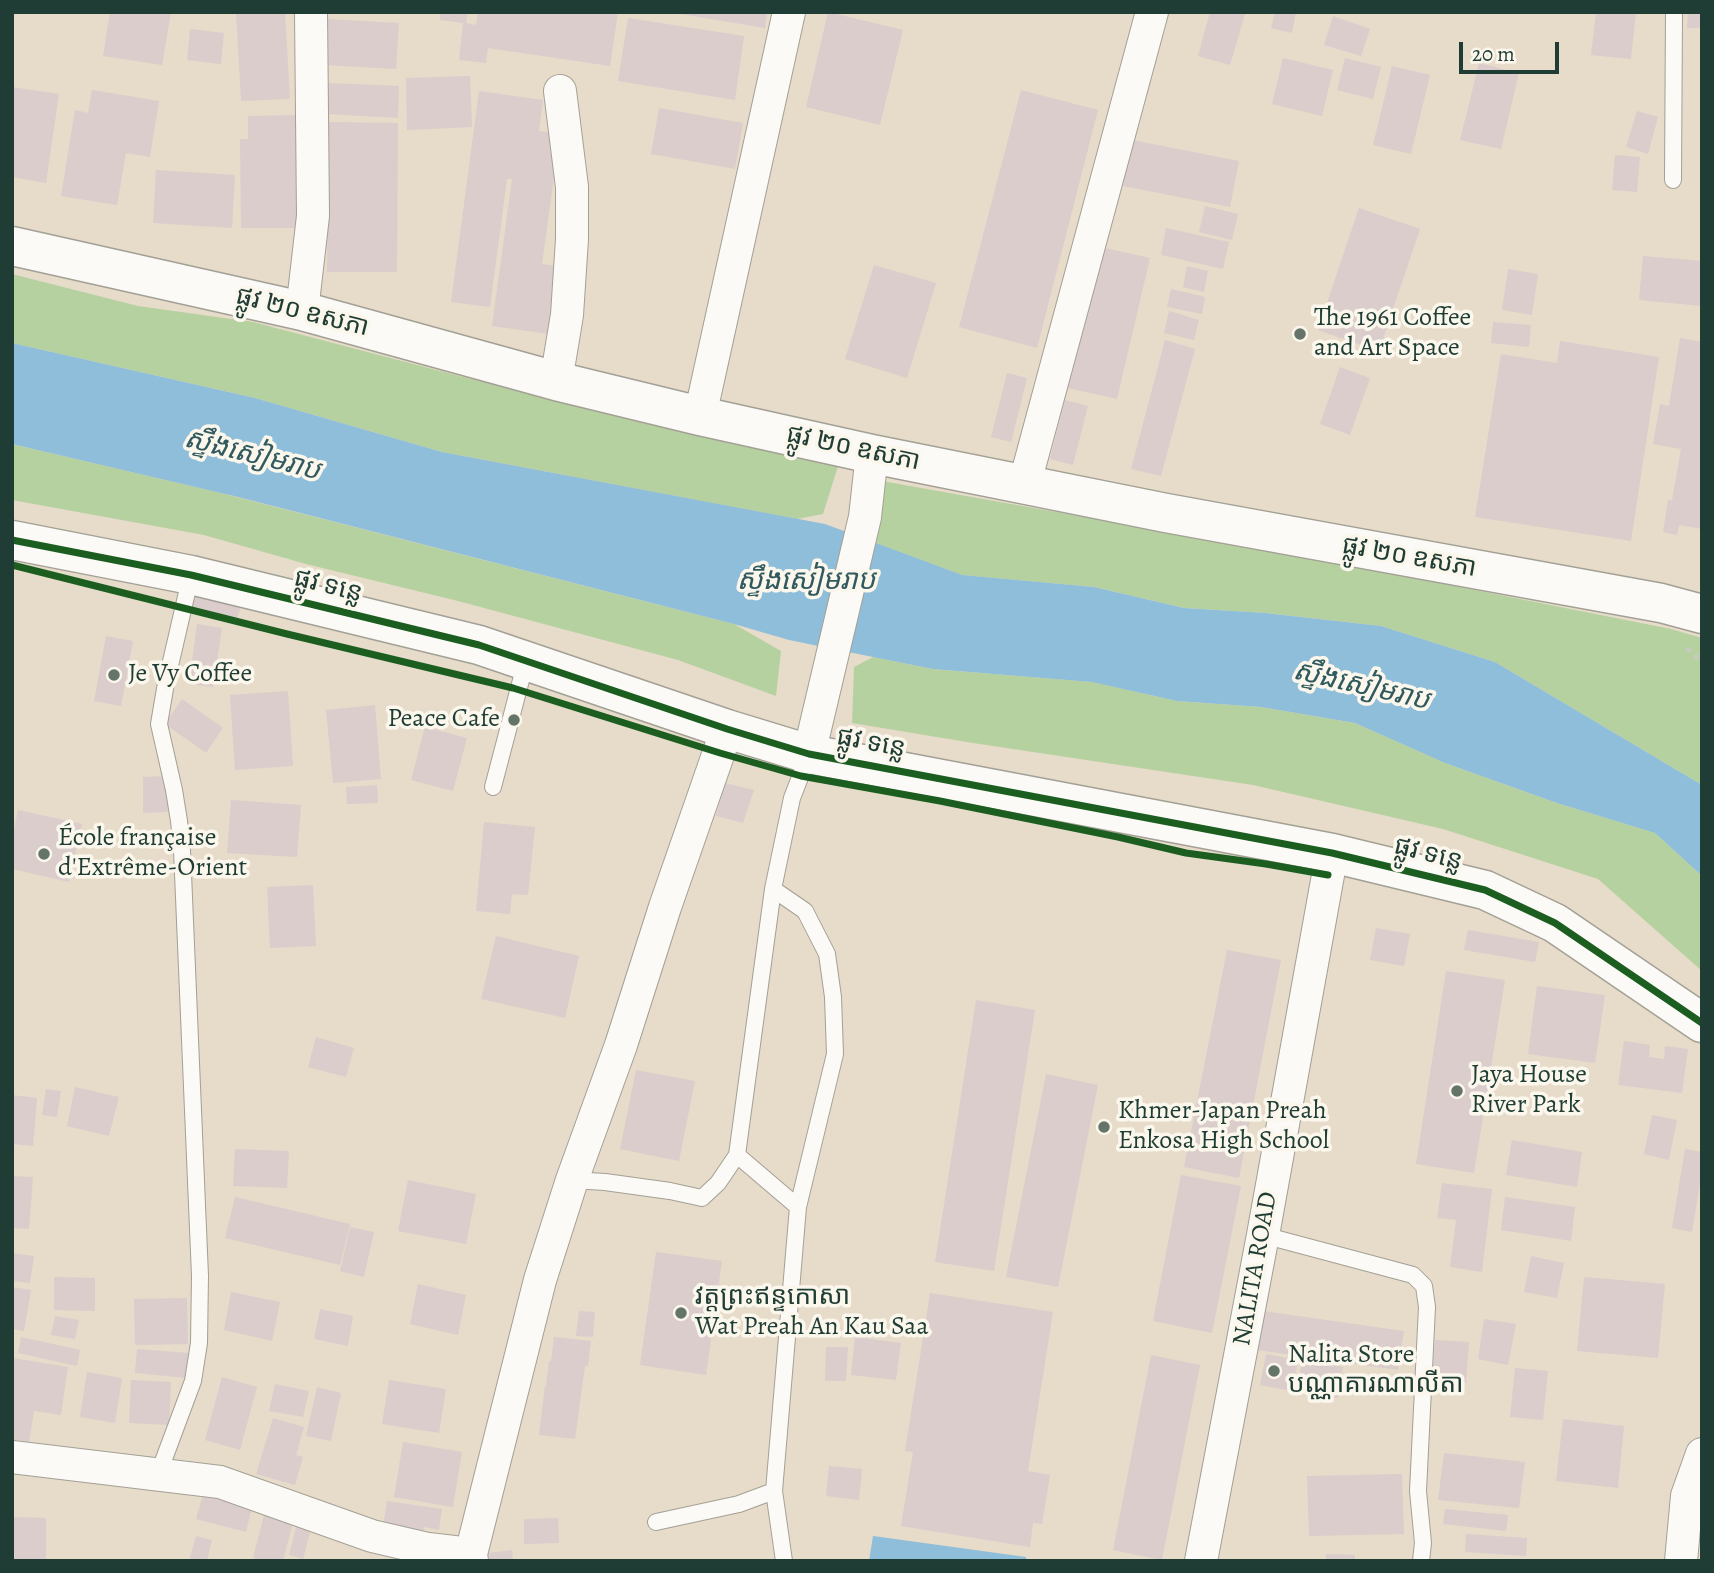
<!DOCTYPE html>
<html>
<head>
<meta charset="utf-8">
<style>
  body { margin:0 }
  #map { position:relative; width:1714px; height:1573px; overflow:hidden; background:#e7dbca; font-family:Alegreya,serif }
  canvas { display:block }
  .frame { position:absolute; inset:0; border:14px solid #1f3d34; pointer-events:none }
  .scale { position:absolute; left:1459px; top:42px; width:100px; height:32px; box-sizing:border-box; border:4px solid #1f3d34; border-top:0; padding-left:9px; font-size:21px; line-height:24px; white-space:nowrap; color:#1f3d34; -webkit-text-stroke:5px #fbf7ec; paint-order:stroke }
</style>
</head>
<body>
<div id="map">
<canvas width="1714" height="1573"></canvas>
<div class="frame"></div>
<div class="scale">20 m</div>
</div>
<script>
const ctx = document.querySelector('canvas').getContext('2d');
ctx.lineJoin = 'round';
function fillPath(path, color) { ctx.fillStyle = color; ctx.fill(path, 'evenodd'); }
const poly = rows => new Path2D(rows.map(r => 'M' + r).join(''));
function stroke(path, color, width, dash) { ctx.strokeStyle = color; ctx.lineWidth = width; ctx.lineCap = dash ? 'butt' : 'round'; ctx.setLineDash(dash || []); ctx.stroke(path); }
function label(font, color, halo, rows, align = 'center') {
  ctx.font = font + ' Alegreya,"Noto Sans Khmer",serif'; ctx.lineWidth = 7; ctx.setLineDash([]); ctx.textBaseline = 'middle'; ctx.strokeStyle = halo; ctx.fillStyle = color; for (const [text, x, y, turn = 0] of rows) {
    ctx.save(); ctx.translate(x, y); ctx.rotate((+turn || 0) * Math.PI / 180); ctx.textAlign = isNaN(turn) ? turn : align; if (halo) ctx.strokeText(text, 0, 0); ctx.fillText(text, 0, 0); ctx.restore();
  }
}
const green = poly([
  [12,274,138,306,253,322,467,378,839,463,823,514,797,519,442,452,255,398,12,343],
  [12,444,217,492,734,624,781,651,776,696,678,660,458,601,306,564,204,535,12,500],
  [882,481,1309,557,1671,629,1702,638,1702,785,1495,662,1381,626,1265,613,1184,608,1094,587,961,575,878,544,868,531],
  [873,657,933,669,1093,682,1177,701,1261,707,1355,723,1445,763,1557,803,1655,833,1702,876,1702,971,1598,879,1443,829,1253,785,973,743,852,723,854,667]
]);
const water = poly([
  [12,343,255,398,442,452,825,524,962,575,1094,587,1184,608,1265,613,1381,626,1495,662,1702,785,1702,876,1655,833,1557,803,1445,763,1355,723,1261,707,1177,701,1092,682,933,669,873,657,789,640,734,624,238,497,12,444],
  [873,1536,1026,1557,1026,1561,869,1561]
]);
const building = poly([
  [110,12,171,12,162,65,103,56],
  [236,12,285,12,290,99,241,101],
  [441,12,468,12,466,23,476,25,478,12,618,12,610,66,488,48,486,63,459,60,463,23,440,20],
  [681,12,767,12,765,28,681,14],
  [828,12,903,30,880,125,806,107],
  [1210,12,1245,14,1230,65,1198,56],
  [1275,12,1296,12,1292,33,1271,28],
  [1596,12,1636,13,1631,59,1591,55],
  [1688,12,1702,12,1702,28,1687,28],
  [1333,16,1370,29,1361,56,1324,45],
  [628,18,744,36,735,100,618,81],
  [327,19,399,23,396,69,324,65],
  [190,29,224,33,221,64,187,60],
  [1283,58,1333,70,1322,116,1272,104],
  [1345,58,1381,67,1373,99,1337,90],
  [1479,63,1519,73,1501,149,1460,140],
  [1392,66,1430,75,1411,154,1373,145],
  [470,76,472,127,407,130,406,78],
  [328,83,399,86,398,118,326,114],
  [12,87,59,94,46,183,12,177],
  [92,90,159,101,150,157,126,153,117,205,61,196,75,110,88,113],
  [1021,90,1098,110,1037,348,959,327],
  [479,91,543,100,539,131,560,134,542,264,565,267,556,335,492,326,512,179,507,179,490,307,451,302],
  [659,108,743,123,735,169,651,154],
  [1637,111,1658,117,1648,154,1626,147],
  [301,115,302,228,241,228,240,139,248,139,248,116],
  [329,122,398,123,397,272,327,272],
  [1132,140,1239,161,1230,207,1123,186],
  [1615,155,1640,157,1637,192,1612,190],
  [156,170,235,175,232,228,153,223],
  [1205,206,1238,214,1232,240,1199,232],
  [1359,208,1420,229,1379,351,1318,330],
  [1166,228,1229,242,1223,269,1161,255],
  [1096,246,1150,258,1117,399,1063,387],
  [1643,256,1702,261,1702,306,1639,300],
  [874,265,936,283,907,378,845,359],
  [1187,266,1208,271,1204,292,1183,287],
  [1508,269,1538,274,1532,315,1502,310],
  [1171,289,1205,297,1202,314,1167,307],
  [1169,311,1199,320,1194,340,1164,333],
  [1493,322,1531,325,1529,347,1491,343],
  [1680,338,1702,342,1702,529,1679,525,1677,535,1663,532,1668,500,1672,500,1681,449,1653,444,1660,404,1669,406],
  [1165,340,1195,349,1161,476,1131,469],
  [1560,341,1659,357,1631,541,1475,517,1501,354,1557,363],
  [1340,367,1370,378,1350,435,1320,424],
  [1007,373,1027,378,1011,442,991,437],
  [1065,400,1088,406,1073,465,1050,459],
  [197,587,243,599,237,619,191,607],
  [197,624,222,628,213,687,189,684],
  [106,636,133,641,121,706,94,701],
  [288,691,293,766,235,770,230,695],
  [182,699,223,728,206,753,165,724],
  [375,705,381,779,333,783,326,710],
  [425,727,467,738,453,791,411,780],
  [168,776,168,812,143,813,143,777],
  [725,783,754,790,743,823,716,816],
  [377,785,378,803,347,804,346,787],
  [231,800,301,805,297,857,227,853],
  [18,810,82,824,69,882,12,869,12,839],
  [484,822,535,827,528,895,512,894,510,914,476,911],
  [313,885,316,946,270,948,267,887],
  [1376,928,1410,934,1404,966,1370,960],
  [1468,930,1539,942,1535,962,1464,950],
  [496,936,579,956,565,1018,481,999],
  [1227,950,1281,960,1239,1178,1184,1167],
  [1446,971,1505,980,1474,1173,1416,1164],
  [1537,986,1605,995,1595,1063,1528,1054],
  [976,1000,1035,1010,994,1271,935,1262],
  [316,1037,354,1048,346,1077,308,1067],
  [1624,1041,1650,1045,1649,1057,1664,1059,1665,1046,1688,1049,1682,1093,1618,1085],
  [636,1070,695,1081,679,1161,620,1149],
  [1046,1074,1098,1085,1058,1287,1006,1277],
  [75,1087,119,1097,109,1136,67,1126],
  [46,1089,61,1091,57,1117,42,1115],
  [12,1095,37,1098,33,1146,12,1144],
  [1652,1115,1677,1120,1669,1160,1644,1154],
  [1512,1140,1582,1152,1577,1187,1506,1175],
  [235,1149,289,1151,287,1188,233,1186],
  [1685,1149,1702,1152,1702,1171,1692,1232,1672,1228],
  [1181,1175,1241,1186,1212,1333,1153,1321],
  [12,1176,33,1177,29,1229,12,1228],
  [408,1180,476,1194,466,1244,398,1231],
  [1442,1183,1492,1189,1482,1272,1450,1267,1456,1220,1437,1218],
  [235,1197,350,1224,340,1265,225,1238],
  [1505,1197,1575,1207,1571,1241,1501,1230],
  [350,1227,374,1232,364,1277,340,1271],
  [656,1252,722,1261,706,1375,640,1365],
  [12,1253,34,1256,30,1283,12,1281],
  [1531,1256,1564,1263,1557,1298,1524,1292],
  [54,1277,95,1278,95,1311,54,1310],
  [1584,1277,1665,1284,1658,1358,1577,1351],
  [418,1284,466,1295,458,1335,410,1324],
  [12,1287,31,1290,24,1331,12,1329],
  [231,1292,280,1302,272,1341,224,1330],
  [930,1293,1053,1312,1028,1471,1050,1475,1042,1524,1033,1523,1030,1547,901,1526,913,1452,905,1451],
  [187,1298,188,1344,135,1345,134,1299],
  [320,1309,353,1316,348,1346,314,1339],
  [579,1311,595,1312,593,1337,576,1336],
  [1263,1311,1404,1331,1398,1370,1257,1350],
  [55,1316,79,1320,75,1339,51,1335],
  [1484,1319,1516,1324,1508,1365,1478,1359],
  [21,1337,80,1350,77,1366,18,1353],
  [554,1337,591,1341,588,1366,585,1366,575,1439,539,1435,545,1386,546,1386,549,1361,551,1361],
  [855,1337,901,1343,896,1380,851,1375],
  [1435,1340,1469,1342,1466,1383,1432,1380],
  [826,1347,848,1347,846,1381,825,1381],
  [137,1349,189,1353,187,1378,135,1373],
  [1266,1354,1298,1360,1292,1391,1260,1385],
  [1151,1355,1200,1365,1162,1560,1113,1550],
  [13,1358,68,1367,61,1415,34,1411,29,1442,12,1439],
  [1302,1360,1343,1367,1338,1398,1297,1391],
  [1515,1368,1548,1371,1543,1420,1510,1417],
  [87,1372,122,1378,115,1423,80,1417],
  [222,1377,257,1387,240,1450,205,1440],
  [131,1380,171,1382,169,1425,129,1423],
  [389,1380,446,1389,439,1433,382,1424],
  [275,1384,309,1391,303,1417,269,1411],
  [317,1387,341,1393,331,1441,306,1436],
  [273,1418,304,1427,296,1455,303,1457,295,1485,256,1474],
  [1563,1419,1624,1426,1618,1488,1556,1481],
  [403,1442,462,1452,453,1507,394,1497],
  [1444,1453,1525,1462,1519,1508,1438,1500],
  [829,1466,862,1469,859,1500,826,1496],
  [1402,1474,1404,1534,1309,1536,1307,1476],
  [204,1491,253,1503,246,1532,196,1519],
  [387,1501,442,1509,439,1530,424,1527,423,1532,383,1526],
  [1445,1509,1508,1515,1506,1531,1443,1524],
  [264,1515,293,1522,283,1561,263,1561,253,1558],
  [12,1517,46,1518,46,1561,12,1561],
  [558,1518,559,1543,524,1544,524,1519],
  [298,1520,312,1524,303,1559,289,1555],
  [1466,1534,1527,1538,1526,1556,1465,1552],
  [196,1536,212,1540,207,1561,189,1561],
  [512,1550,513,1561,489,1561,488,1553],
  [1326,1554,1355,1555,1355,1561,1326,1561]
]);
const path = poly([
  [1687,648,1702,662]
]);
const service = poly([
  [1673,180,1674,12],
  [493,787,526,661],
  [773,889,805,911,827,954,833,997,835,1054,798,1207],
  [572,1180,605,1182,670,1191,702,1198,718,1183,737,1155],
  [1263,1235,1413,1275,1424,1286,1427,1307,1418,1491,1423,1543,1421,1561],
  [158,1475,193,1381,199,1343,200,1276,182,850,179,821,174,790,159,724,166,683,191,575],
  [656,1522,739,1504,774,1491],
  [784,1561,774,1491,798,1207,737,1155,773,889,792,798,809,754]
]);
const minor = poly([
  [302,311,313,216,311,12],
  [556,381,567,315,572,239,572,187,560,91],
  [700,416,789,12],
  [1024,486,1152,12],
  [809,754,865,517,872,454],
  [12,1457,220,1482,372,1536,428,1549,471,1554],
  [472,1561,471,1554,540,1280,572,1180,621,1045,665,907,727,729],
  [1201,1561,1263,1235,1332,853],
  [1681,1561,1687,1496,1702,1454]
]);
const tertiary = poly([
  [12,246,302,311,556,381,700,416,872,454,1166,513,1661,603,1702,614],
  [12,540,191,575,479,645,727,729,809,754,1332,853,1485,890,1555,923,1702,1023]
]);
const cycleway = poly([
  [12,540,191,575,479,645,727,729,809,754,1332,853,1485,890,1555,923,1702,1023],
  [12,565,287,634,513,688,720,753,801,776,940,801,1118,837,1186,853,1266,864,1328,875]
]);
const markers = [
  [1300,334,7,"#657468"],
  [114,675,7,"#657468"],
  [514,720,7,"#657468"],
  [44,854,7,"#657468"],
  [1457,1091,7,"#657468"],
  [1104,1127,7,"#657468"],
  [681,1313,7,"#657468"],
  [1274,1371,7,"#657468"]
];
const streetNames = [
  ["ផ្លូវ ២០ ឧសភា",302,313,14],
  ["ផ្លូវ ២០ ឧសភា",853,449,12],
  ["ផ្លូវ ២០ ឧសភា",1409,558,10],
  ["ផ្លូវ ទន្លេ",328,587,14],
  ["ផ្លូវ ទន្លេ",871,744,11],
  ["ផ្លូវ ទន្លេ",1428,855,14],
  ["NALITA ROAD",1256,1269,-80]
];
const poiNames = [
  ["The 1961 Coffee",1314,319],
  ["and Art Space",1314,349],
  ["Je Vy Coffee",128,675],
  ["Peace Cafe",500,720,"right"],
  ["École française",58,839],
  ["d'Extrême-Orient",58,869],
  ["Jaya House",1471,1076],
  ["River Park",1471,1106],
  ["Khmer-Japan Preah",1118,1112],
  ["Enkosa High School",1118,1142],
  ["វត្តព្រះឥន្ទកោសា",695,1298],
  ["Wat Preah An Kau Saa",695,1328],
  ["Nalita Store",1288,1356],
  ["បណ្ណាគារណាលីតា",1288,1386]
];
const waterNames = [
  ["ស្ទឹងសៀមរាប",252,456,14],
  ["ស្ទឹងសៀមរាប",806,582],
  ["ស្ទឹងសៀមរាប",1361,687,13]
];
fillPath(green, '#b6d1a0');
fillPath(water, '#8ebeda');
fillPath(building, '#dacdcc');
stroke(service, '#a3a095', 18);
stroke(minor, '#a3a095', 34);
stroke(tertiary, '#a3a095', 41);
stroke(path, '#c9c9c4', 4.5, [5, 5]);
stroke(service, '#fbfaf7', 16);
stroke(minor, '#fbfaf7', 32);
stroke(tertiary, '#fbfaf7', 38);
stroke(cycleway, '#1b5e20', 7);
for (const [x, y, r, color] of markers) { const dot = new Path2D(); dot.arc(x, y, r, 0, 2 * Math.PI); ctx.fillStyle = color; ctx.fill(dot); stroke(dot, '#fbf7ec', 2.5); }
label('26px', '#1f3d34', '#fbf7ec', streetNames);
label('26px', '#1f3d34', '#fbf7ec', poiNames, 'left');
label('italic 28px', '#315a5f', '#fbf7ec', waterNames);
</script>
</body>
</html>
